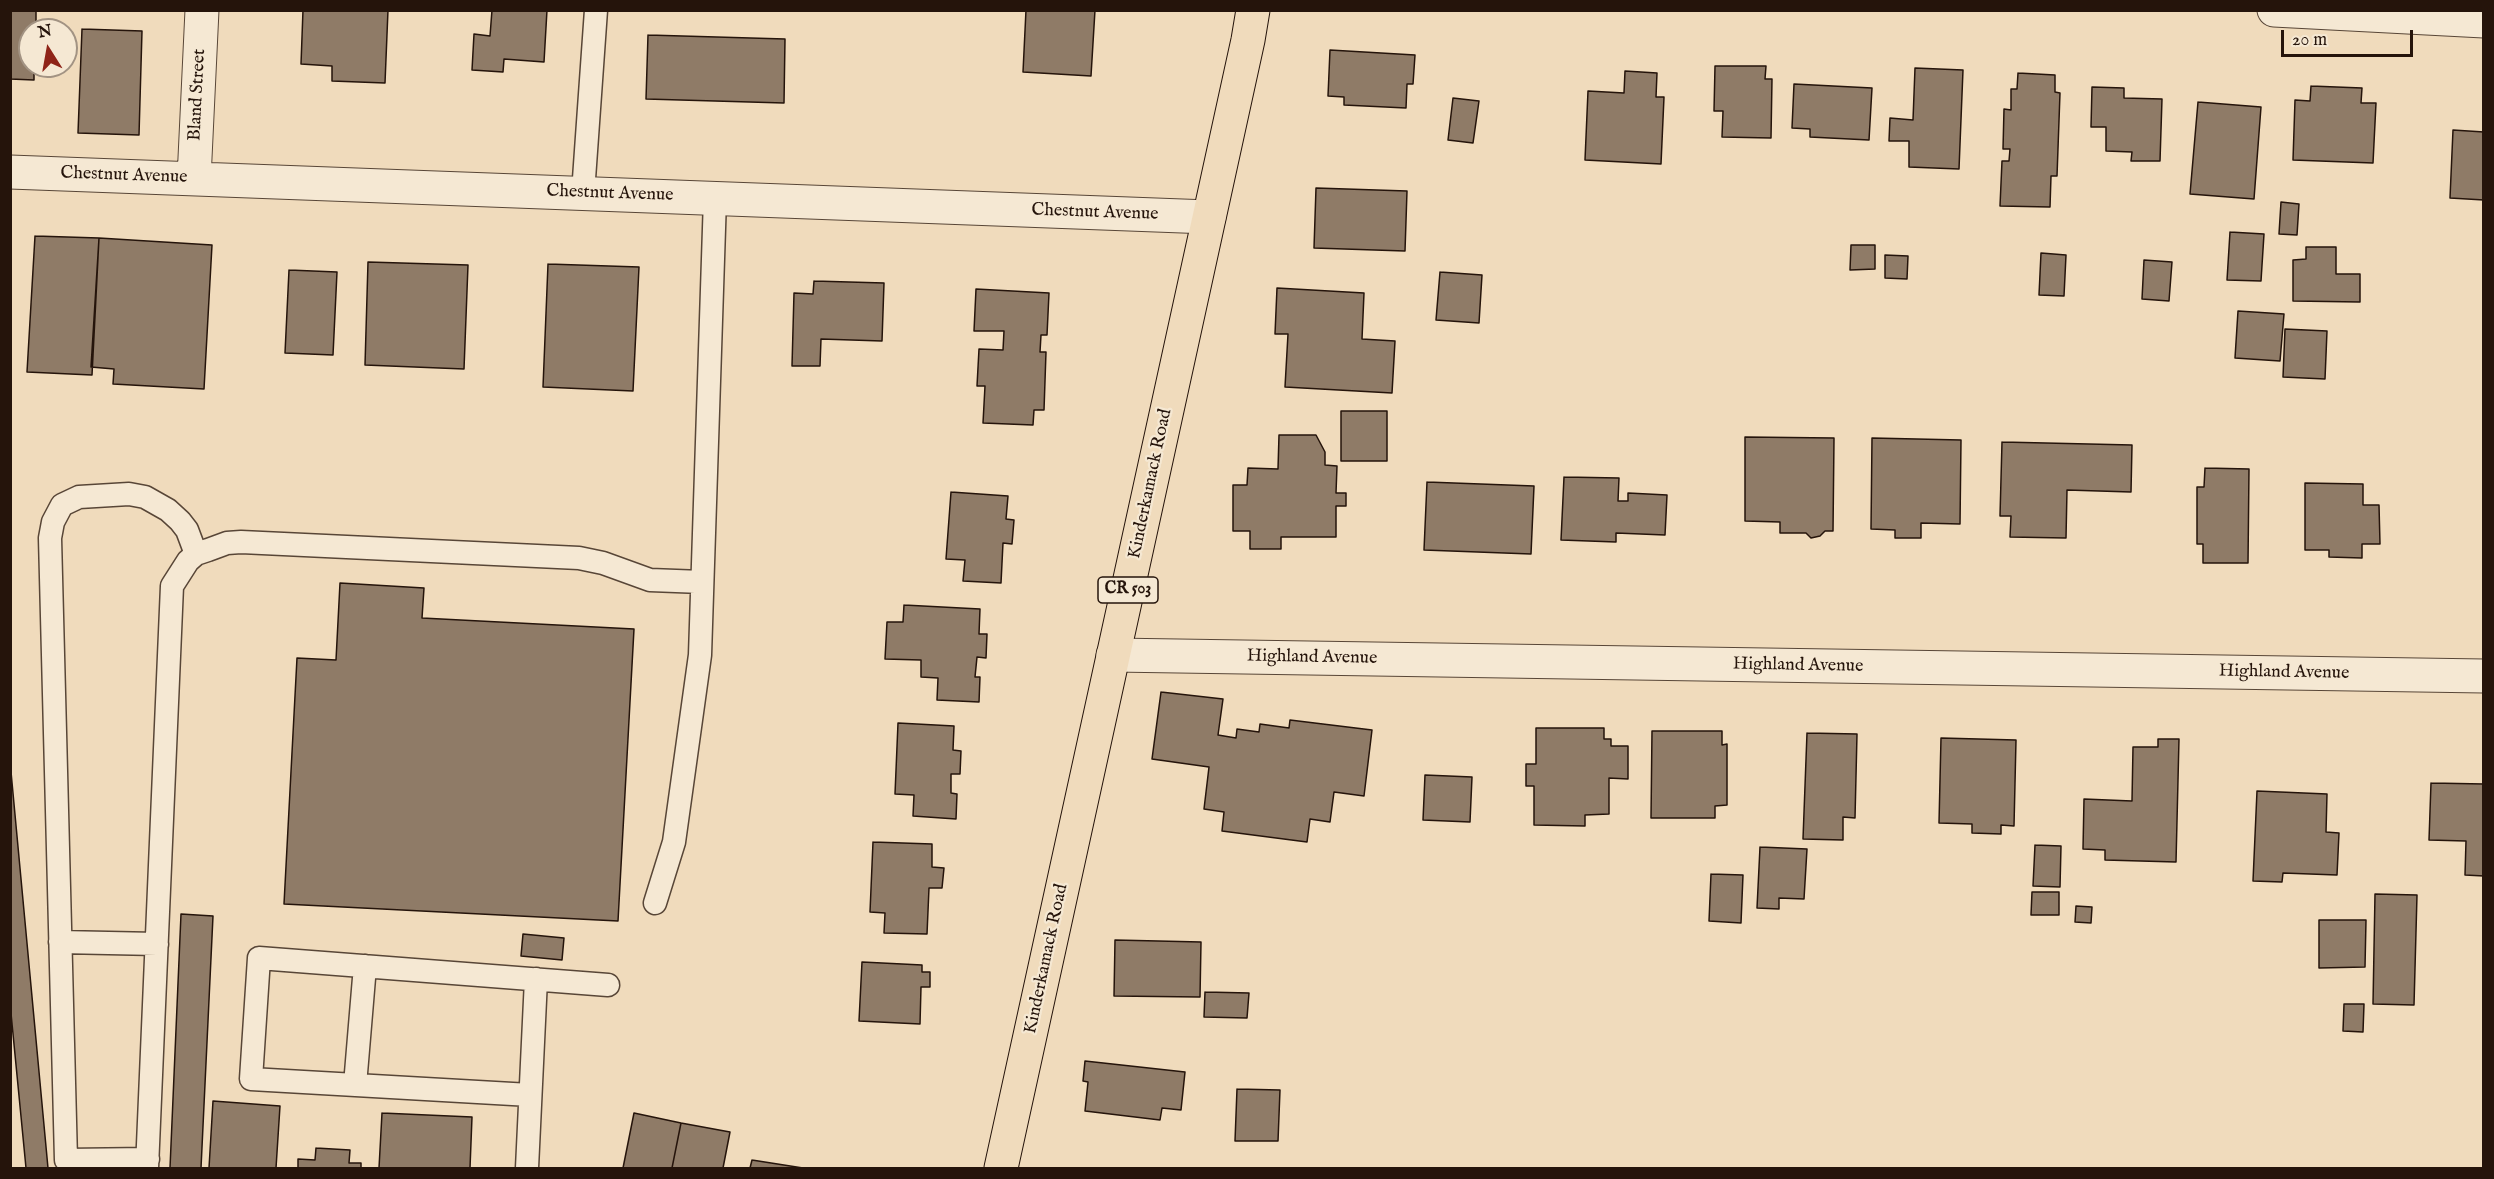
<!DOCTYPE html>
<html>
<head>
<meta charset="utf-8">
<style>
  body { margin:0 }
  #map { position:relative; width:2494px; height:1179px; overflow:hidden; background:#f0dbbc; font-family:"IM FELL English",serif }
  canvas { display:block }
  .frame { position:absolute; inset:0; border:12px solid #25140b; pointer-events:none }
  .north { position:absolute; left:18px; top:18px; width:60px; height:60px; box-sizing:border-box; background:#f5e8d3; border:2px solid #a29383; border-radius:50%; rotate:349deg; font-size:16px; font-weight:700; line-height:24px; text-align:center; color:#25140b }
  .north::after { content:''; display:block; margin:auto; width:21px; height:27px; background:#8f2418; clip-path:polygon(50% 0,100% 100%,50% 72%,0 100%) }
  .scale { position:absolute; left:2281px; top:30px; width:132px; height:27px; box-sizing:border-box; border:3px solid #25140b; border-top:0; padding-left:8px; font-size:18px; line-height:21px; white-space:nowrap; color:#25140b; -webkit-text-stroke:4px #f5e8d3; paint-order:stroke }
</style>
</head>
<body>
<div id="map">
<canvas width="2494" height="1179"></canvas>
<div class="frame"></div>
<div class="north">N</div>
<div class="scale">20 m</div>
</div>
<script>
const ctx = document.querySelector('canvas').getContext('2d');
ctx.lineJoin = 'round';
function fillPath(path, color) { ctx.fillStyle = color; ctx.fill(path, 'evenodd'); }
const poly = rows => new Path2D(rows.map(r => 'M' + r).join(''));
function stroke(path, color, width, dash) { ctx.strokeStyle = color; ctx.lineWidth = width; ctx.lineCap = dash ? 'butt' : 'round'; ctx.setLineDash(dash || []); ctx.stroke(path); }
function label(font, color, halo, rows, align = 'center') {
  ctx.font = font + ' "IM FELL English",serif'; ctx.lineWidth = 4.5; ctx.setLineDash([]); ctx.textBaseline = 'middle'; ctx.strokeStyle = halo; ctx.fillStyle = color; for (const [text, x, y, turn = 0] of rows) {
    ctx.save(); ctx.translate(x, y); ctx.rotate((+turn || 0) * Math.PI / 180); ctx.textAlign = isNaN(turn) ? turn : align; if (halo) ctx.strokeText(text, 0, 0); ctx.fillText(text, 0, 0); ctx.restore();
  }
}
const building = poly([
  [10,10,36,10,36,30,30,30,30,66,34,66,34,80,10,79,10,10],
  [303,10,388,10,385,83,332,81,332,66,301,64,303,10],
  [492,10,547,10,544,62,504,59,503,72,472,70,474,34,490,36,492,10],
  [1026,10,1095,10,1091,76,1023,72,1026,10],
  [82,29,142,31,139,135,78,133,82,29],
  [648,35,785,39,784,103,646,99,648,35],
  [1330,50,1415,55,1413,84,1407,84,1406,108,1344,105,1344,97,1328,96,1330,50],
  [1715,66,1766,66,1765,79,1772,79,1771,138,1722,137,1723,111,1714,111,1715,66],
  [1915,68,1963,70,1959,169,1909,167,1909,141,1889,141,1890,118,1913,120,1915,68],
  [1625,71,1657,73,1656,97,1664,97,1661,164,1585,160,1588,91,1624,93,1625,71],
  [2018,73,2055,75,2055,92,2060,93,2057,176,2051,176,2050,207,2000,206,2002,161,2009,161,2010,149,2003,149,2004,109,2011,110,2011,89,2017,89,2018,73],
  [1794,84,1872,88,1869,140,1810,137,1810,129,1792,128,1794,84],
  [2311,86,2362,88,2361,103,2376,103,2373,163,2293,160,2295,100,2310,101,2311,86],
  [2092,87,2124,88,2124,98,2162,99,2160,161,2131,161,2132,152,2106,151,2106,127,2091,127,2092,87],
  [1453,98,1479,101,1473,143,1448,140,1453,98],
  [2198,102,2261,107,2254,199,2190,194,2198,102],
  [2453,130,2484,132,2484,200,2450,198,2453,130],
  [1316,188,1407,191,1405,251,1314,248,1316,188],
  [2281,202,2299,204,2297,235,2279,234,2281,202],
  [2230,232,2264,234,2261,281,2227,280,2230,232],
  [35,236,99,238,92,375,27,372,35,236],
  [99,238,212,245,204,389,113,384,114,369,91,367,99,238],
  [1851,245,1875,245,1875,269,1850,270,1851,245],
  [2306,247,2336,247,2336,274,2360,274,2360,302,2293,301,2293,260,2306,259,2306,247],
  [2041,253,2066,255,2064,296,2039,295,2041,253],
  [1885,255,1908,256,1907,279,1885,278,1885,255],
  [2144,260,2172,262,2169,301,2142,299,2144,260],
  [368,262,468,265,464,369,365,365,368,262],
  [548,264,639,267,633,391,543,387,548,264],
  [289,270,337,272,333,355,285,353,289,270],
  [1440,272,1482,275,1479,323,1436,320,1440,272],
  [814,281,884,283,882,341,821,339,820,366,792,366,794,293,813,294,814,281],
  [1277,288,1364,293,1362,339,1395,341,1392,393,1285,387,1288,334,1275,334,1277,288],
  [976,289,1049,293,1047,335,1041,335,1040,352,1046,352,1044,410,1034,410,1033,425,983,423,985,386,977,386,979,349,1003,350,1004,331,974,331,976,289],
  [2238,311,2284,314,2280,361,2235,358,2238,311],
  [2285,329,2327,331,2325,379,2283,377,2285,329],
  [1341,411,1387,411,1387,461,1341,461,1341,411],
  [1279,435,1316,435,1325,452,1325,465,1337,466,1336,493,1346,493,1346,506,1336,506,1336,537,1281,537,1281,549,1250,549,1250,531,1233,531,1233,485,1247,485,1248,468,1278,469,1279,435],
  [1745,437,1834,438,1833,531,1825,531,1820,536,1811,538,1806,533,1780,533,1780,522,1745,521,1745,437],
  [1872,438,1961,440,1960,524,1921,523,1921,538,1895,538,1895,530,1871,529,1872,438],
  [2002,442,2132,445,2131,492,2067,490,2066,538,2010,537,2011,516,2000,516,2002,442],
  [2205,468,2249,469,2248,563,2203,563,2203,544,2197,544,2197,487,2204,487,2205,468],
  [1564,477,1619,478,1618,501,1628,501,1628,493,1667,495,1665,535,1616,533,1616,542,1561,540,1564,477],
  [1427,482,1534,486,1531,554,1424,550,1427,482],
  [2305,483,2363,484,2363,505,2379,505,2380,544,2362,544,2362,558,2329,557,2329,550,2305,550,2305,483],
  [951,492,1008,496,1006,519,1014,520,1012,544,1003,543,1001,583,963,581,965,560,946,559,951,492],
  [340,583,424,588,422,618,634,629,618,921,284,904,297,658,336,660,340,583],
  [904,605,980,609,979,634,987,634,986,658,977,657,975,677,980,677,979,702,937,700,938,678,921,677,921,660,885,659,887,622,903,622,904,605],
  [1161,692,1223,699,1218,735,1236,738,1237,729,1259,732,1260,724,1289,728,1290,720,1372,730,1364,796,1334,792,1330,822,1310,819,1307,842,1222,831,1224,812,1204,809,1209,767,1152,759,1161,692],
  [898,723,954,726,953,750,961,751,960,774,951,774,951,793,957,794,956,819,913,816,914,795,895,794,898,723],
  [1536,728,1604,728,1604,739,1611,739,1611,746,1628,746,1628,779,1609,778,1609,814,1585,815,1585,826,1534,825,1534,786,1526,786,1526,764,1536,764,1536,728],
  [1652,731,1722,731,1722,745,1727,744,1727,805,1715,806,1715,818,1651,818,1652,731],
  [1807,733,1857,734,1855,818,1843,817,1843,840,1803,839,1807,733],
  [1941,738,2016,740,2014,826,2001,825,2001,834,1972,833,1972,824,1939,823,1941,738],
  [2158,739,2179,739,2176,862,2105,860,2105,850,2083,849,2084,799,2132,801,2133,747,2158,747,2158,739],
  [10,761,48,1168,26,1168,10,1003,10,761],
  [1425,775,1472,777,1470,822,1423,820,1425,775],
  [2431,783,2484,784,2484,876,2465,875,2466,841,2429,840,2431,783],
  [2257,791,2327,794,2326,832,2339,833,2337,875,2283,873,2282,882,2253,881,2257,791],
  [873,842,932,844,932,867,944,868,942,888,929,888,927,934,884,933,885,913,870,912,873,842],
  [2035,845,2061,846,2060,887,2033,886,2035,845],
  [1760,847,1807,849,1804,899,1779,898,1779,909,1757,908,1760,847],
  [1711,874,1743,875,1741,923,1709,921,1711,874],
  [2032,892,2059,892,2059,915,2031,915,2032,892],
  [2375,894,2417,895,2414,1005,2373,1004,2375,894],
  [2076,906,2092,907,2091,923,2075,922,2076,906],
  [181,914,213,916,201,1168,170,1168,181,914],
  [2319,920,2366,920,2365,967,2319,968,2319,920],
  [523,934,564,938,562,960,521,956,523,934],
  [1115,940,1201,942,1200,997,1114,996,1115,940],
  [862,962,922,965,922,972,930,972,930,987,921,987,920,1024,859,1021,862,962],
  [1205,992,1249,993,1247,1018,1204,1017,1205,992],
  [2344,1004,2364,1004,2363,1032,2343,1031,2344,1004],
  [1085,1061,1185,1072,1181,1110,1162,1108,1160,1120,1085,1111,1088,1082,1083,1081,1085,1061],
  [1237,1089,1280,1090,1278,1141,1235,1141,1237,1089],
  [213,1101,280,1106,276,1168,209,1168,213,1101],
  [382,1113,472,1117,470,1168,379,1168,382,1113],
  [634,1113,681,1123,672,1168,623,1168,634,1113],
  [681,1123,730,1132,723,1168,672,1168,681,1123],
  [316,1148,350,1150,349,1163,361,1163,361,1168,298,1168,298,1159,315,1160,316,1148],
  [752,1160,803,1168,750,1168,752,1160]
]);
const service = poly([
  [583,193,596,10],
  [655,903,674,842,700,655,715,198],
  [60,942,157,944],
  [355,1085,365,966],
  [530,1095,251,1079,259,958,608,985],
  [148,1159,66,1160,50,538,53,522,62,505,79,497,129,494,145,497,168,510,180,521,187,530,196,554],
  [147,1168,172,586,188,561,196,554,208,550,227,543,241,542,579,558,603,563,650,580,702,582],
  [527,1168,536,979]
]);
const minor = poly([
  [2274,10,2484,21],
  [10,172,1209,217],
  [194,179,202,10],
  [1113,655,2484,676]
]);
const primary = poly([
  [1001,1168,1248,40,1253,10]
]);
const shields = [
  [1128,590,60]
];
const shieldNames = [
  ["CR 503",1128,590]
];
const streetNames = [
  ["Bland Street",198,95,-87],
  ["Chestnut Avenue",124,176,2],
  ["Chestnut Avenue",610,194,2],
  ["Chestnut Avenue",1095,213,2],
  ["Kinderkamack Road",1151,484,-78],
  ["Highland Avenue",1312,658,1],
  ["Highland Avenue",1798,666,1],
  ["Highland Avenue",2284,673,1],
  ["Kinderkamack Road",1047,959,-78]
];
fillPath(building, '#8f7b67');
stroke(building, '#25140b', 1.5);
stroke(service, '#584637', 25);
stroke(minor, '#584637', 35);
stroke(primary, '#25140b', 35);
stroke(service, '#f5e8d3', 22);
stroke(minor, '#f5e8d3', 33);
stroke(primary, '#f0dbbc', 33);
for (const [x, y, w] of shields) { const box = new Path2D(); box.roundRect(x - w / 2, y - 13, w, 26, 4.5); ctx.fillStyle = '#f5e8d3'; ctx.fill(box); stroke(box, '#25140b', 1.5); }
label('bold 16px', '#25140b', null, shieldNames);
label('18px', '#25140b', '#f5e8d3', streetNames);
</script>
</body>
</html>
